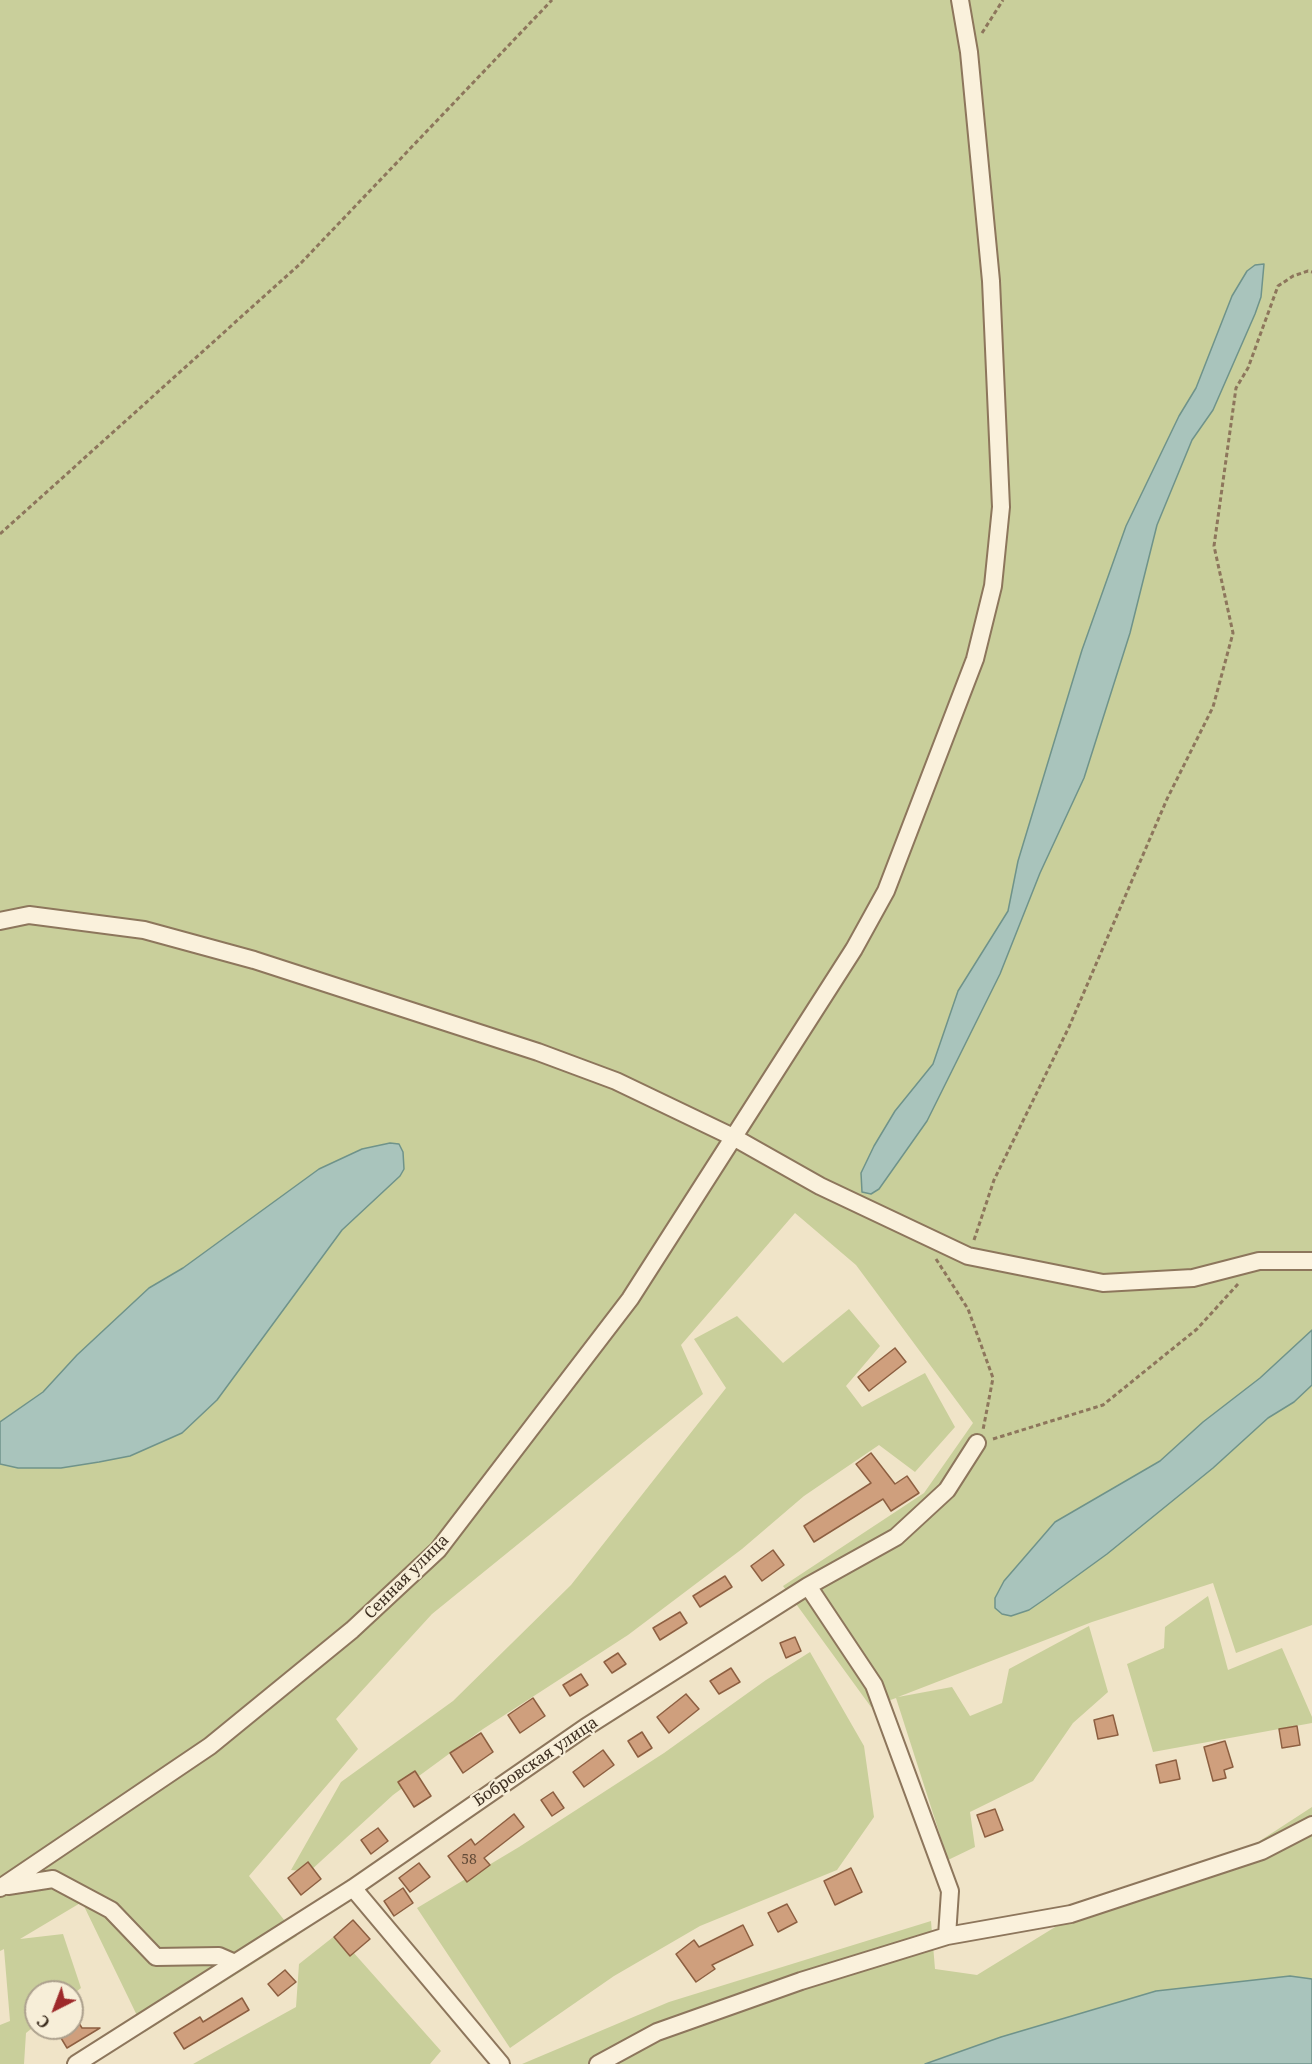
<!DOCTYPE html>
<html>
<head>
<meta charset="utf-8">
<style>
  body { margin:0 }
  #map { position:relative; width:1312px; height:2064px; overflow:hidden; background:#f0e4c8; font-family:"Noto Serif",serif }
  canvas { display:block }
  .north { position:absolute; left:24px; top:1980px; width:60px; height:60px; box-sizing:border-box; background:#f7eed8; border:2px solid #ada18e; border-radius:50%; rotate:222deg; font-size:16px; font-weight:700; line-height:24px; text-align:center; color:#3d2e20 }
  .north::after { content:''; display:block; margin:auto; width:21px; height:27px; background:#9e2a2b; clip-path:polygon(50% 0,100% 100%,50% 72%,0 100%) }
</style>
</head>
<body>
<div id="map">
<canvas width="1312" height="2064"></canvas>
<div class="north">С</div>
</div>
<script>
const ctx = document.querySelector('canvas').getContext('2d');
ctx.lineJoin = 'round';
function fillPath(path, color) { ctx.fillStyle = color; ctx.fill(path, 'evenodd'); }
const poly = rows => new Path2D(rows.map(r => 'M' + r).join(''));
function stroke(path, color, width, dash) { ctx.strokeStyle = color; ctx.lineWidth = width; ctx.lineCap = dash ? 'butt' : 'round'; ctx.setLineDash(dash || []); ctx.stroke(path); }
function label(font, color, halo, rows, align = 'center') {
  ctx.font = font + ' "Noto Serif",serif'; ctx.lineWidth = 4.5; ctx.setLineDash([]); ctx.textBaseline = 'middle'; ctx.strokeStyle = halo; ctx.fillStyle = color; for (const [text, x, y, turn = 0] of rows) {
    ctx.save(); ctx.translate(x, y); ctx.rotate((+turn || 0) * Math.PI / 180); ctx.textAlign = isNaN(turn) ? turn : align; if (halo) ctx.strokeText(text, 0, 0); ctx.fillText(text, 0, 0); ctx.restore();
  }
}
const green = poly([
  [0,0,1312,0,1312,1625,1236,1653,1213,1583,1092,1622,898,1697,952,1687,970,1716,1002,1703,1009,1669,1089,1626,1108,1692,1073,1723,1033,1781,970,1812,975,1847,948,1860,896,1698,871,1707,783,1586,924,1493,973,1423,856,1265,795,1213,681,1345,703,1394,432,1614,336,1719,358,1749,249,1876,297,1936,145,2032,82,1902,20,1939,63,1934,81,1988,72,1995,72,1992,36,1992,36,2025,26,2033,24,2064,0,2064,0,2025,10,2021,4,1949,0,1951],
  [849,1309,880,1346,846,1386,862,1407,925,1373,955,1427,915,1472,879,1445,804,1496,742,1549,628,1635,483,1729,393,1795,309,1872,291,1870,341,1782,453,1701,571,1585,726,1388,694,1339,737,1316,783,1363],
  [1208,1596,1228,1670,1282,1648,1312,1717,1312,1723,1153,1752,1127,1664,1164,1648,1165,1627],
  [810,1652,864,1746,874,1817,837,1870,700,1926,614,1976,510,2048,417,1908,519,1847,664,1753,766,1680],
  [1312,1807,1312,1979,1290,1976,1001,2037,925,2064,522,2064,669,2002,931,1921,935,1969,977,1975,1091,1905,1252,1846],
  [337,1934,441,2051,430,2064,193,2064,296,2007,299,1964]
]);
const water = poly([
  [1264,264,1261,297,1255,314,1213,410,1192,440,1157,525,1130,633,1084,778,1040,873,1000,974,927,1121,879,1189,871,1194,862,1192,861,1173,874,1146,895,1111,933,1064,958,991,1008,911,1018,861,1082,650,1126,526,1179,416,1196,388,1232,296,1247,271,1255,265,1264,264],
  [390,1143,399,1144,403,1152,404,1169,400,1176,342,1230,217,1400,182,1433,130,1456,99,1462,61,1468,18,1468,0,1464,0,1422,43,1392,77,1355,149,1288,183,1268,319,1169,362,1149,390,1143],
  [1312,1330,1312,1385,1294,1402,1268,1418,1213,1468,1107,1554,1045,1599,1029,1610,1011,1616,1002,1614,995,1608,995,1598,1004,1581,1055,1522,1160,1461,1203,1422,1260,1378,1312,1330],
  [1290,1976,1312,1979,1312,2064,925,2064,1001,2037,1156,1991,1290,1976]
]);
const building = poly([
  [895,1348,906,1362,869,1391,858,1377,895,1348],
  [871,1453,895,1484,907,1476,919,1493,891,1511,883,1499,814,1542,804,1526,871,1483,856,1464,871,1453],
  [773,1550,784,1565,762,1581,751,1566,773,1550],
  [725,1576,732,1587,700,1607,693,1596,725,1576],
  [680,1612,687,1623,660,1640,653,1628,680,1612],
  [795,1637,801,1651,786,1658,780,1643,795,1637],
  [618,1653,626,1664,612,1673,604,1662,618,1653],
  [731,1668,740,1682,719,1694,710,1681,731,1668],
  [581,1674,588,1685,570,1696,563,1685,581,1674],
  [686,1694,699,1709,669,1733,657,1717,686,1694],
  [533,1698,545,1716,520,1733,508,1715,533,1698],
  [1113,1715,1118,1735,1098,1739,1094,1720,1113,1715],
  [1297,1726,1300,1745,1282,1748,1279,1729,1297,1726],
  [642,1732,652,1748,638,1757,628,1741,642,1732],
  [481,1733,493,1752,463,1773,450,1753,481,1733],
  [1225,1741,1233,1767,1224,1770,1226,1778,1213,1781,1204,1747,1225,1741],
  [603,1750,614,1765,584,1787,573,1772,603,1750],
  [1176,1760,1180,1779,1160,1783,1156,1765,1176,1760],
  [415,1771,431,1796,414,1807,398,1782,415,1771],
  [553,1792,564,1808,552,1816,541,1800,553,1792],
  [995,1809,1003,1830,985,1837,977,1815,995,1809],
  [514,1814,524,1827,484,1858,490,1865,467,1882,448,1856,471,1839,475,1845,514,1814],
  [378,1828,388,1841,371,1854,361,1840,378,1828],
  [308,1862,321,1879,301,1895,288,1878,308,1862],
  [419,1863,430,1877,410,1892,399,1878,419,1863],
  [851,1868,862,1892,835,1905,824,1881,851,1868],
  [403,1888,413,1903,394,1916,384,1901,403,1888],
  [787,1904,797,1922,778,1932,768,1913,787,1904],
  [353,1920,370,1939,350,1956,334,1937,353,1920],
  [743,1925,753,1945,712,1965,715,1969,696,1982,676,1954,694,1940,699,1947,743,1925],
  [285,1970,296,1982,278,1996,268,1984,285,1970],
  [242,1998,249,2010,184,2049,174,2033,200,2017,203,2022,242,1998],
  [72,2012,82,2028,100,2028,67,2048,55,2028,72,2028,72,2012]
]);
const path = poly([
  [982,33,1003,0],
  [0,534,301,263,552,0],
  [974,1240,994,1180,1069,1027,1167,799,1213,707,1233,633,1214,546,1236,388,1248,368,1278,286,1293,276,1308,271,1312,272],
  [936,1259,968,1309,993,1378,983,1430],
  [993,1439,1103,1405,1197,1329,1238,1284]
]);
const street = poly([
  [0,921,29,915,144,930,254,960,538,1052,616,1081,735,1138,820,1186,968,1256,1103,1283,1193,1278,1259,1261,1312,1261],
  [808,1586,874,1685,950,1891,947,1936],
  [8,1886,53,1879,111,1910,156,1957,219,1956,235,1963],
  [0,1888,210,1746,352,1630,438,1550,630,1299,854,949,886,891,975,659,993,586,1001,507,991,281,969,52,960,0],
  [353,1888,501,2064],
  [76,2064,353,1888,586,1727,808,1586,896,1537,947,1490,977,1443],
  [598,2064,657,2032,801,1981,947,1936,1071,1914,1262,1851,1312,1825]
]);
const numberNames = [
  ["58",469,1860]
];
const streetNames = [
  ["Сенная улица",407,1577,-45],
  ["Бобровская улица",536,1762,-34]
];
fillPath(green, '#c9cf9b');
fillPath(water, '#a9c4bc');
stroke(water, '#6f938a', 1.5);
fillPath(building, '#cf9f7d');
stroke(building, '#8d5f41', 1.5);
stroke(street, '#8d765c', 20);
stroke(path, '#8d765c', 3, [4.5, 3]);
stroke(street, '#faf1dc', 16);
label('14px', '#624a37', null, numberNames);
label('16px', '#3d2e20', '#f7eed8', streetNames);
</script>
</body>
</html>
